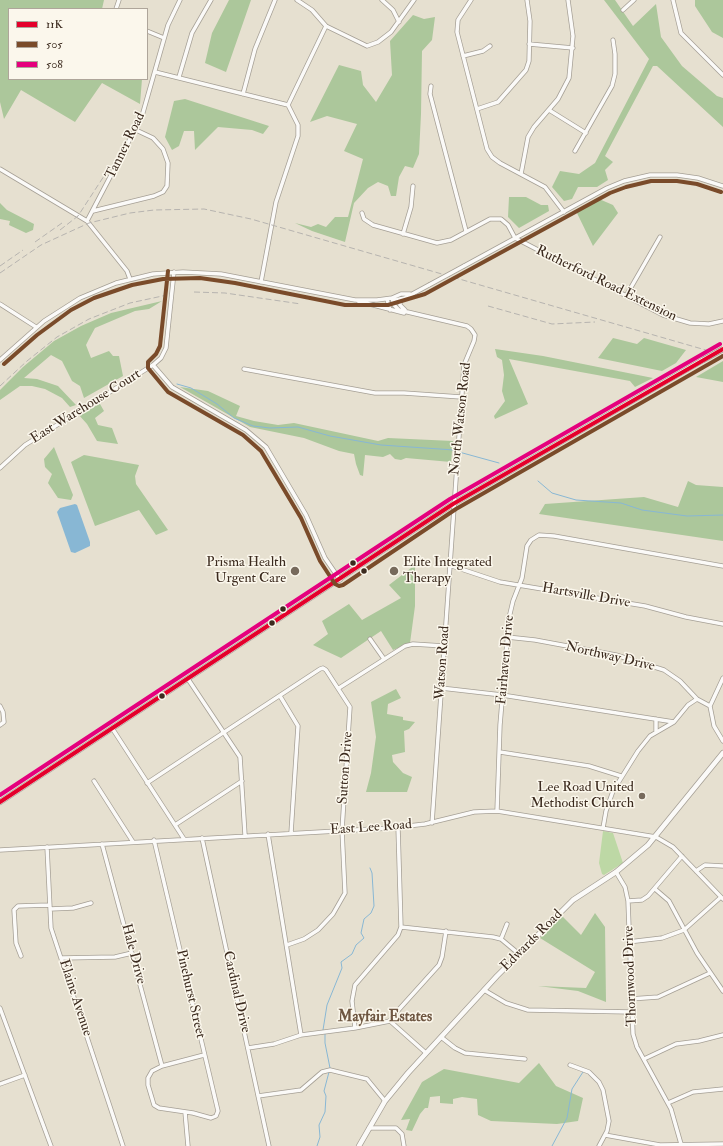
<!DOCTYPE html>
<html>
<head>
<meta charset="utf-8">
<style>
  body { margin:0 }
  #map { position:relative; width:723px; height:1146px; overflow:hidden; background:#e6e0d0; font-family:"IM FELL Double Pica",serif }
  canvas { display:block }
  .legend { position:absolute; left:8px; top:8px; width:140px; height:72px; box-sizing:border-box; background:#fbf7ec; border:1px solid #aea59a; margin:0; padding:5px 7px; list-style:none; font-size:12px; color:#3b2a1e }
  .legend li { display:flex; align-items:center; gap:8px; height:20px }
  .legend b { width:20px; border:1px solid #aea59a }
</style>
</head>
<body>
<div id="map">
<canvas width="723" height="1146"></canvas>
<ul class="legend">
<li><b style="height:5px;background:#e4002b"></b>11K</li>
<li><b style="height:5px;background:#7a4b2a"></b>505</li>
<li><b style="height:5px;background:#e5007d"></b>508</li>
</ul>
</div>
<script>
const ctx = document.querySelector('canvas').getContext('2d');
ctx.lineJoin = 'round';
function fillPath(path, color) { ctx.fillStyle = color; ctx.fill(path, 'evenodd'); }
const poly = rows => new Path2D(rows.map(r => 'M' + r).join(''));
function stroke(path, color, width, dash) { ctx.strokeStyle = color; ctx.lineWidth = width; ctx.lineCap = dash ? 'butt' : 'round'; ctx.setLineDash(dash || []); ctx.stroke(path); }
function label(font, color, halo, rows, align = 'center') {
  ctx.font = font + ' "IM FELL Double Pica",serif'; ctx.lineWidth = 3; ctx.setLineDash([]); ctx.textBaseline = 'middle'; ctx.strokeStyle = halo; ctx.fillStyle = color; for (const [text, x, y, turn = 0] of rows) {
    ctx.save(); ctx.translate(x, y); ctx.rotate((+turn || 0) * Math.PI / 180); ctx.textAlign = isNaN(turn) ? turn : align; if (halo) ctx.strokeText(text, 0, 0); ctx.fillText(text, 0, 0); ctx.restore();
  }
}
const green = poly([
  [603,831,613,833,623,863,604,875,602,874,599,863]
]);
const forest = poly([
  [0,0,104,0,102,9,9,9,9,79,142,79,140,104,102,83,75,122,21,90,4,119,0,102],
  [229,0,251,0,226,72,205,63,212,33],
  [604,0,615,0,633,26,656,4,661,37,682,66,717,96,723,98,723,127,657,66,653,66,605,156,613,162,605,170,608,180,597,187,578,187,572,199,564,201,552,187,560,171,579,174,595,163,649,59],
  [695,0,723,0,723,38,712,32,695,6],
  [413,15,424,19,435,17,432,40,422,51,421,114,419,154,413,168,405,166,399,177,396,196,391,196,388,186,378,182,368,188,354,203,345,242,312,231,295,223,311,227,318,224,326,227,335,217,348,217,363,159,344,151,357,124,327,116,310,122,339,65,361,71,363,85,376,102,392,75,390,41],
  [185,99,269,126,263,134,252,130,218,127,195,150,194,131,184,131,179,146,172,150,165,137,174,101],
  [509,197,526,197,541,205,548,205,549,211,519,228,508,217],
  [599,199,613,205,618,213,593,246,576,211],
  [0,203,7,210,34,224,33,230,26,233,9,225,10,221,0,219],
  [162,301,149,309,135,311,95,328,89,339,86,345,91,358,109,351,113,356,119,356,123,376,84,398,80,386,72,381,62,361,51,355,24,378,37,379,58,386,76,405,70,407,62,398,45,389,32,386,20,386,0,400,0,390,23,367,54,341,81,326,111,313],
  [613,338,637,344,644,338,686,350,676,363,662,371,598,358],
  [495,349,543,356,653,378,635,387,630,381,509,359,528,404,495,419,494,416,505,401,502,391,504,375,502,360,497,357],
  [723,361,723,382,696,377],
  [180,387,208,391,240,406,236,416,254,421,278,425,294,423,378,441,388,438,453,441,451,462,406,458,401,460,395,459,390,454,383,457,365,455,363,476,360,475,356,464,354,454,339,451,304,438,250,427],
  [100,404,104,411,95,418,98,425,112,428,118,444,97,441,87,424,78,414],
  [54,447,73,495,71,500,58,498,48,483,52,474,45,467,44,459],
  [84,455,139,465,135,476,136,484,168,530,156,535,139,510,95,526,71,462],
  [688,481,696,485,723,487,723,541,539,514,545,504,644,497,678,507],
  [415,565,415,606,410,643,393,650,381,631,341,658,313,645,328,634,322,621,349,604,362,620,401,598,389,585],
  [396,689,401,698,388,704,387,714,403,717,403,720,415,722,409,729,404,731,405,752,392,755,393,762,403,773,412,777,407,792,366,792,371,773,376,737,371,702],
  [595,913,605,927,606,1002,578,991,538,986,586,988,595,972,540,938,562,916,581,935],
  [539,1063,556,1086,583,1098,578,1121,557,1124,491,1121,478,1115,477,1099,462,1097,453,1099,453,1104,440,1103,440,1096,430,1097,428,1108,425,1108,420,1114,412,1131,406,1130,410,1119,401,1120,422,1082,444,1069,519,1083]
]);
const water = poly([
  [75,504,77,505,90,542,90,546,75,553,71,552,57,512,60,508]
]);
const stream = poly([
  [177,384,191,388,217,404,234,418,253,426,270,428,298,427,330,436,381,445,454,450],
  [459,452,499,463],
  [538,481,552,493,576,500,621,503,642,510,687,516,723,515],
  [323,1030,327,1005,342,968,341,962,352,954,356,945,364,938,361,933,364,919,371,913,374,906,372,873,370,868],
  [325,1034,325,1043,330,1068],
  [317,1146,320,1137,319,1125,325,1112,326,1096,324,1091,329,1072],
  [552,1146,567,1118,572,1089,583,1072]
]);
const minor = poly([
  [297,0,312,10,326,26,367,46,378,42,391,32,414,0],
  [382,0,393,10,399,22],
  [471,0,458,20,457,32,487,149,492,157,500,163,545,187,564,212],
  [673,0,681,33,723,75],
  [116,9,119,0],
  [623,10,634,0],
  [147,31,164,38],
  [529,44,573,48],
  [463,56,483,51,490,46],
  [155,72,288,105],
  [179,77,192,33,211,0],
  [431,86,430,94,466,231],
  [243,94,255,49,275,0],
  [288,105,326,26],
  [477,109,498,102,526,70,529,61,530,21,527,0],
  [549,110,586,133],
  [575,151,612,86,615,74,615,54,613,40],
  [0,169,87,221,127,271,130,279],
  [521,174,528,137,534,127,558,99,569,78,573,36,568,0],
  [93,211,154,196,163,192,167,186,168,163,163,149,153,138,136,130],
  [362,213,364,219,373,225,437,243,451,240,490,219,501,219,508,225,515,238,663,315,690,323,709,324,723,321],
  [87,221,142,116,168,25,180,0],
  [403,234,411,207,413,186],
  [464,266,607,188,624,181,650,175,677,175,698,178,723,186],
  [261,282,276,202,298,136,298,125,288,105],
  [626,296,660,237],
  [392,298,394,305,399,310,467,326,471,329,475,335,474,341,464,365,463,379,432,823],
  [392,298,396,300,405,298,429,285],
  [387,299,390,310],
  [400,299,400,305,405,310],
  [358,301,404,313],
  [0,304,36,327],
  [0,360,44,321,80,298,116,283,153,274,183,272,221,274,355,300,377,300,392,298,401,294,410,294],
  [153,365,172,387,246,430,266,447,306,515,325,558,340,580],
  [244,369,375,393,404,393,461,397],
  [0,468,25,445,153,365,161,358,166,348,174,272],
  [449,565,500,582,645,606,686,617,723,624],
  [507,637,535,640,616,655,664,670,680,681,697,699,710,706,714,726,723,741],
  [370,639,384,659],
  [188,679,240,757,245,835],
  [339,688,405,646,413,644,444,646],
  [441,688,502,695,674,722],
  [280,696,298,726,291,833],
  [0,706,3,712,4,722,0,725],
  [710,706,723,678],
  [656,719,656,732],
  [112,728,184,839],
  [500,752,589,766,621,776],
  [94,781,133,842],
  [147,783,320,669,323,668,326,670,350,707,342,830,345,893,333,914,318,930,304,939,287,945],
  [497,811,500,725,509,618,513,601,522,578,527,546,531,540,539,535,554,536,723,566],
  [175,825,242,781],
  [603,828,606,811,613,791,638,751,650,736,674,722,688,705,697,699],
  [268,834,301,1035],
  [202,838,269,1146],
  [154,840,218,1111,216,1116,211,1118,193,1113,159,1108,154,1105,148,1085,148,1078,152,1071,162,1066,204,1055],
  [102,844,162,1066],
  [47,847,51,928,123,1146],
  [0,850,391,828,425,824,474,812,497,811,656,837,673,847,723,899],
  [696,871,705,865,723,866],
  [616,872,625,887,628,901,633,1034,637,1047,671,1109,681,1144],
  [655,889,669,901,697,953,723,991],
  [628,901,642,900,648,896,682,856],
  [50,909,73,908,91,903],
  [401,927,493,937,501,939,519,954],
  [501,939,507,924],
  [628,942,662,938,684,930,721,897],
  [21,956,16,943,14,910,18,906,49,905],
  [62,958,115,957,132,953],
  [484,990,506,1003,528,1010,631,1012],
  [630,999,658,997,710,973],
  [0,1008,51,1146],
  [390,1021,393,1016,439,965,442,957,446,931],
  [355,1028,352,1001,355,985,398,935,401,927,398,827],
  [441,1037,455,1048,465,1053,525,1059],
  [248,1048,274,1044,301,1035,355,1028,390,1021,426,1053],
  [644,1059,676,1044,699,1041,723,1035],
  [570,1065,589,1072,599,1082,603,1090,609,1121,607,1131,599,1146],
  [0,1084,25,1075],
  [258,1096,301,1090,322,1072,330,1070,367,1079,385,1101],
  [668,1103,693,1092,723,1089],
  [185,1112,188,1146],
  [369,1128,396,1128,402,1134,404,1146],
  [605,1135,660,1145,723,1144]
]);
const major = poly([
  [0,802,453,504,703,360],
  [359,1146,385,1101,408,1073,497,976,573,900,616,872,648,845,723,753]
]);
const rail = poly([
  [60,230,78,216,104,176],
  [35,242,62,223],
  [0,266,23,250],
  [0,273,41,245,89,223,130,213,154,210,204,209,251,219,723,355],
  [194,292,225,293,301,304],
  [488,306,552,324,595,322],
  [0,386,27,361,57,337,89,319,130,303,167,295]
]);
const minorBridge = poly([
  [429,285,464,266]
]);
const majorBridge = poly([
  [703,360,723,349]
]);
const bus1 = poly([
  [0,802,453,504,723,349]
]);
const bus2 = poly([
  [168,271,160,346,156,354,148,362,148,368,168,392,243,435,261,451,301,518,320,561,335,584,339,586,343,585,456,509,723,356],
  [4,364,37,335,71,310,94,298,132,285,163,279,200,278,235,283,345,305,388,305,425,294,610,193,626,187,651,181,677,181,697,184,721,192]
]);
const bus3 = poly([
  [0,795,450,499,720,344]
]);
const markers = [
  [353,563,3.5,"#3b2a1e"],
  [295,571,5,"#776a5c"],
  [364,571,3.5,"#3b2a1e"],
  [394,571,5,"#776a5c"],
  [283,609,3.5,"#3b2a1e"],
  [272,623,3.5,"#3b2a1e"],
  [162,696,3.5,"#3b2a1e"],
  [642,796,4,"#776a5c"]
];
const streetNames = [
  ["Tanner Road",126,146,-64],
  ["Rutherford Road Extension",606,284,26],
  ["East Warehouse Court",86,407,-32],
  ["North Watson Road",461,419,-84],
  ["Hartsville Drive",586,596,10],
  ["Northway Drive",610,657,13],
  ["Fairhaven Drive",506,660,-85],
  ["Watson Road",443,663,-86],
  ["Sutton Drive",346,768,-86],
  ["East Lee Road",371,828,-4],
  ["Edwards Road",532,941,-45],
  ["Hale Drive",133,954,75],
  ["Thornwood Drive",631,976,-92],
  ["Cardinal Drive",236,992,77],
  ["Pinehurst Street",190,994,77],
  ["Elaine Avenue",75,998,72]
];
const poiNames = [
  ["Prisma Health",286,563],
  ["Urgent Care",286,579],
  ["Elite Integrated",403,563,"left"],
  ["Therapy",403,579,"left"],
  ["Lee Road United",634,788],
  ["Methodist Church",634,804]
];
const neighbourhoodNames = [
  ["Mayfair Estates",385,1018]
];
fillPath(green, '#bdd8a5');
fillPath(forest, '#acc79b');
fillPath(water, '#88b7d4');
stroke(stream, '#88b7d4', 1);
stroke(minor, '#a59f95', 5);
stroke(major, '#a59f95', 6);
stroke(minor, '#fbfaf8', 3.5);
stroke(major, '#fbfaf8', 4.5);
stroke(rail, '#b6b3af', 1, [6, 3]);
stroke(minorBridge, '#a59f95', 5, []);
stroke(majorBridge, '#a59f95', 6, []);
stroke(minorBridge, '#fbfaf8', 3.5);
stroke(majorBridge, '#fbfaf8', 4.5);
stroke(bus1, '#e4002b', 4);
stroke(bus2, '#7a4b2a', 4);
stroke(bus3, '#e5007d', 4);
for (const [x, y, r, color] of markers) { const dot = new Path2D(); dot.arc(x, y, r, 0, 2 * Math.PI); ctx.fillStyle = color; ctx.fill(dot); stroke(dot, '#fbf7ec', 1.5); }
label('14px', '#3b2a1e', '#fbf7ec', streetNames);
label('14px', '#3b2a1e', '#fbf7ec', poiNames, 'right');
label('bold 15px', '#6e5641', '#fbf7ec', neighbourhoodNames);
</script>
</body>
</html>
